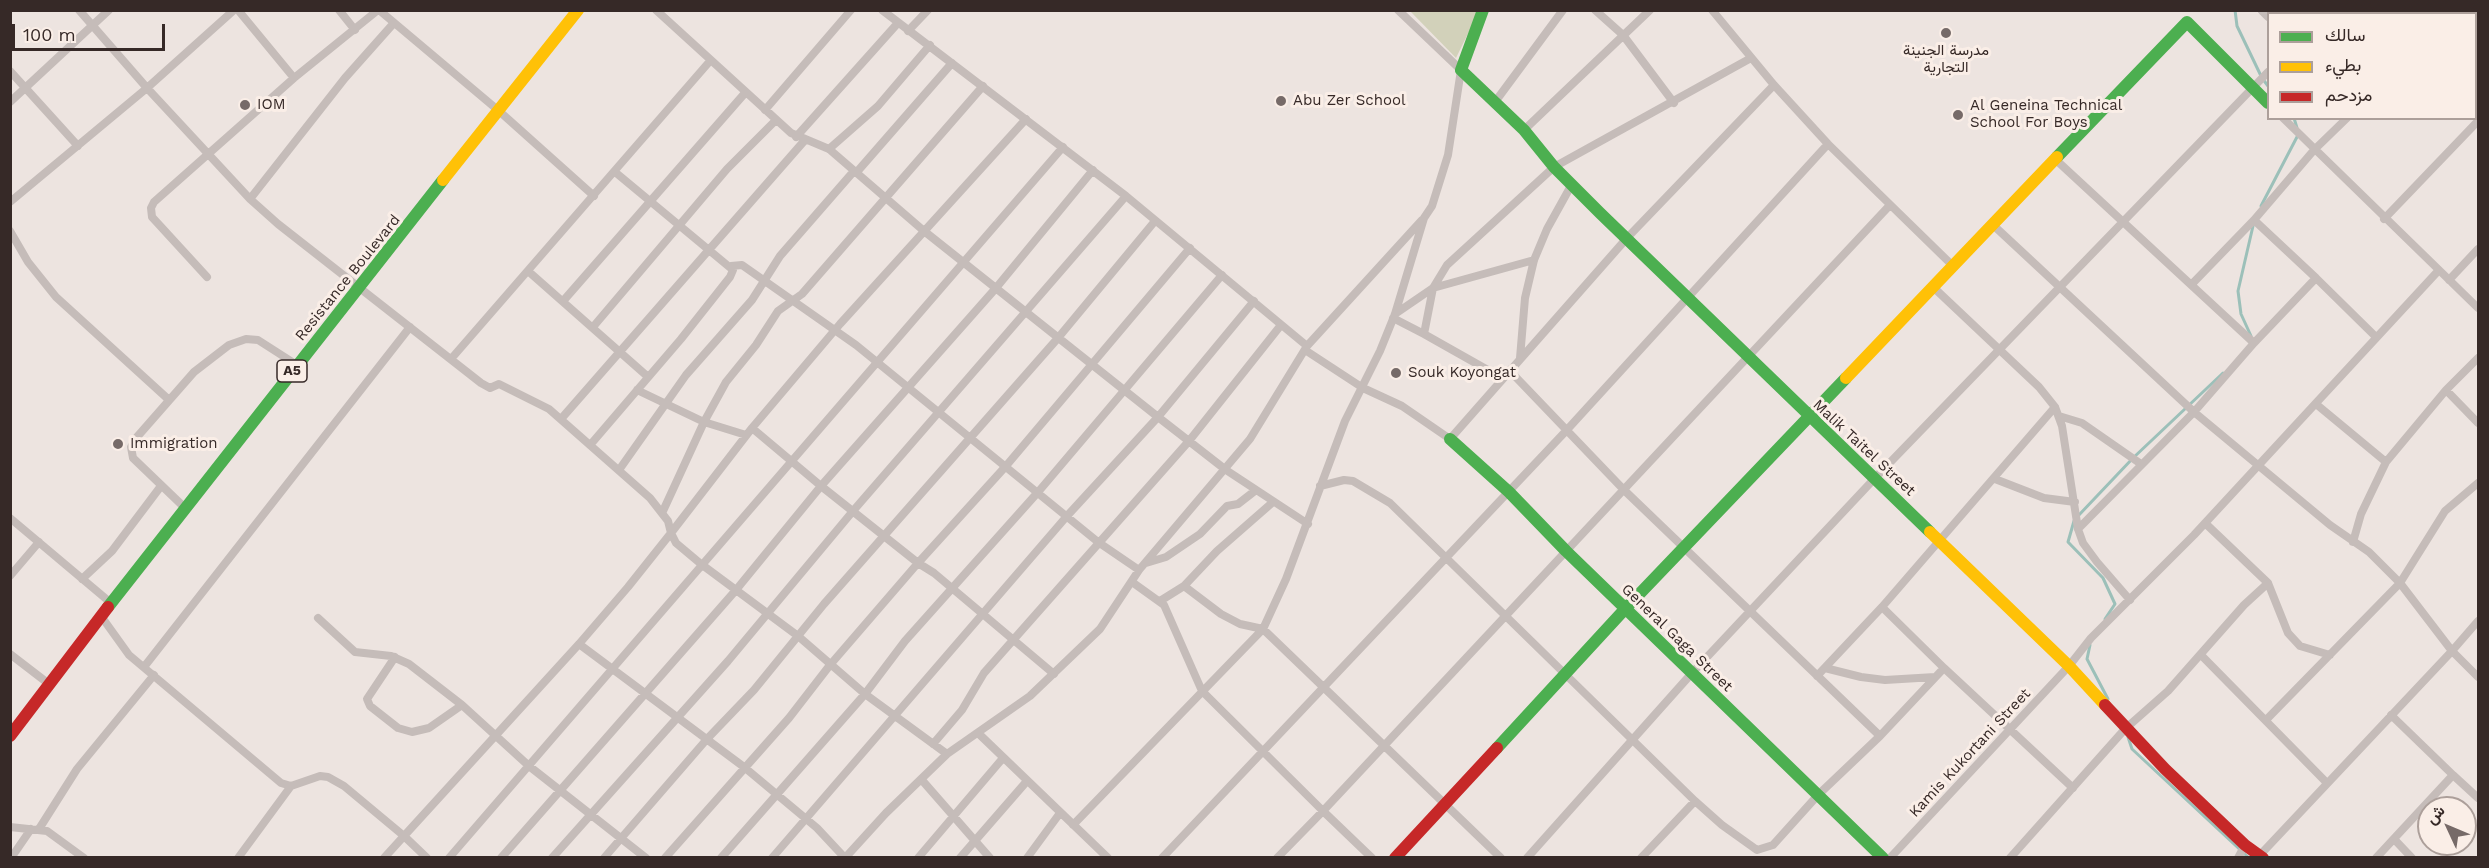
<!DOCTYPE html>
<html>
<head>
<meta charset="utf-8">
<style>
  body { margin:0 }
  #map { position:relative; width:2489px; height:868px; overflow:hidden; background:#ede4e0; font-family:"Work Sans",Vazirmatn,sans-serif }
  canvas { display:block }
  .frame { position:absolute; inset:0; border:12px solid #362927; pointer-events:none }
  .legend { position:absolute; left:2267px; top:12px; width:210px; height:108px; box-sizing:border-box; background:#faeee7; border:2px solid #ac9f9a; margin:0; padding:8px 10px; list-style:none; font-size:18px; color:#362927 }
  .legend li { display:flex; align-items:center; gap:12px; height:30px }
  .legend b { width:30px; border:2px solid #ac9f9a }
  .north { position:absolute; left:2417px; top:796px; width:60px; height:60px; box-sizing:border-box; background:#faeee7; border:2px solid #ac9f9a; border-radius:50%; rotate:314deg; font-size:16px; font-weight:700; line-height:24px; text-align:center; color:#362927 }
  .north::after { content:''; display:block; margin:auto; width:21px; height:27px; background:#766a68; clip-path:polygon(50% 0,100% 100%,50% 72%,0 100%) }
  .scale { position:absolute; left:12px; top:24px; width:153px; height:27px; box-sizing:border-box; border:3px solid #362927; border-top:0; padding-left:8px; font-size:18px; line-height:21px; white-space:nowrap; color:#362927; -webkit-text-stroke:4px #faeee7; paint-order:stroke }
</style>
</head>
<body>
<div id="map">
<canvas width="2489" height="868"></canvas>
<div class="frame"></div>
<ul class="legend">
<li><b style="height:8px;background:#4caf50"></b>سالك</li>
<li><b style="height:8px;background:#ffc107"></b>بطيء</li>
<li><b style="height:8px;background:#c62828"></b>مزدحم</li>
</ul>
<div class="north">ش</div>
<div class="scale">100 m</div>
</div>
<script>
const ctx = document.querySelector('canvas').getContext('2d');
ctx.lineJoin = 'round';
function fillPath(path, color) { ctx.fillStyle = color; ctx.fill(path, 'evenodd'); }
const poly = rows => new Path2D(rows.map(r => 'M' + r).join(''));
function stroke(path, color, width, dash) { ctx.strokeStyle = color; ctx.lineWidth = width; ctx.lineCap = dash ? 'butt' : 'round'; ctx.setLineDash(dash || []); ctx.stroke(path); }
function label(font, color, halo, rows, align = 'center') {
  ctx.font = font + ' "Work Sans",Vazirmatn,sans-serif'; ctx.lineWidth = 6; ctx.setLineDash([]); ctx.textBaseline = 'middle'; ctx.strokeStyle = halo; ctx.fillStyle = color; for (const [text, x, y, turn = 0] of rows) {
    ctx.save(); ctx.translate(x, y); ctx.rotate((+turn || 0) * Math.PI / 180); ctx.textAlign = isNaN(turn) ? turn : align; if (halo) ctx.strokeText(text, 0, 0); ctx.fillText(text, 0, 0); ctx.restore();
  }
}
const green = poly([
  [1410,11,1479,11,1456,58]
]);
const stream = poly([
  [2235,10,2237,26,2262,78,2268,86],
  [2294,118,2297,128],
  [2261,206,2298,135],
  [2251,336,2241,314,2238,291,2253,226],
  [2078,516,2133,458,2223,373],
  [2074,521,2068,542,2103,578,2115,604,2105,619],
  [2090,645,2087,659,2108,699],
  [2128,737,2132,749,2249,858]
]);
const street = poly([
  [79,10,147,88,250,199,278,224,481,383,490,388,499,384,549,409,650,498,668,521,671,533,628,587,579,644,404,836,427,858],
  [238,10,294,78],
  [339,10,355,30],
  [379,10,499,111,594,196],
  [656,10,791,133,829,149,924,231,1158,417,1226,470,1308,524],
  [1595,10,1623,35,1674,103],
  [1712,10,1774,85,1828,144,1952,265],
  [2390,10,2394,14],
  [2262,11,2268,17],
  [2330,14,2333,10],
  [2455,14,2458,10],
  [908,31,928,10],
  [10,71,78,146],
  [2476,89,2478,92],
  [10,102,109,10],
  [1495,102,1563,10],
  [765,110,851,10],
  [1524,130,1650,10],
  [796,137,897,24],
  [829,149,878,106,930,45],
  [2055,159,2254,343,2316,278,2376,337],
  [856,173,952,63],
  [250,199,345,78,393,24],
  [10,202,147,88,234,10],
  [2384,219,2478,121],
  [2254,220,2316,278],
  [1992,224,2194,412,2330,525,2369,552,2400,583,2452,651,2260,855],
  [10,231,28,262,56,297,168,399],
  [731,266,742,265,856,345,1098,542,1139,570],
  [2439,270,2478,308],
  [528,271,647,376],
  [207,277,152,217,151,208,154,202,294,78,378,10],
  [2449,280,2478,249],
  [2192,284,2254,220,2314,150,2347,118],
  [1932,286,2039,387,2055,407,2062,426,2078,529,2083,543,2097,562,2130,600],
  [564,300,745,93],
  [1395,314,1433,288,1447,265,1554,167,1751,58],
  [1393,318,1424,334],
  [593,327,727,169,776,120],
  [1307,346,1422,220],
  [1305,350,1363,388,1402,406,1450,439,1627,238,1774,85],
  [1520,358,1525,298,1534,260,1547,229,1572,184],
  [451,359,710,61],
  [1509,370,1624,490,1880,736],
  [1502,378,1424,334,1433,288,1534,260],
  [637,390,704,422,746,435],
  [2446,390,2478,423],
  [2316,404,2386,462],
  [2059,416,2082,423,2141,464],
  [561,419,805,140],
  [752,428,821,486,918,563,934,573,1054,674],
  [591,444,681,339,730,277,733,270,615,172],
  [619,470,686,375,752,300,780,256,854,171],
  [1995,479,2044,498,2075,502],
  [1320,486,1344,480,1353,481,1390,503,1695,801,1722,825,1757,850,1773,845,1818,795,1880,736,1944,668,2073,788],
  [184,507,133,458,131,447,137,437,194,372,229,345,246,339,258,340,297,365],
  [663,511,704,422,726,382,756,345,778,311,802,294,983,86],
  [10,518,111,603],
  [2205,523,2268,583],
  [2078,529,2194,412,2254,343],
  [2353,542,2361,514,2386,462,2446,390,2478,358],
  [1146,563,1166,557,1200,534,1227,506,1238,504,1256,490],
  [10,576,39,542],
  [82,579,112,551,161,486],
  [1132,582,1164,605,1202,691,1323,811,1277,858],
  [1184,586,1217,551,1273,502],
  [1160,601,1184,586,1221,614,1240,624,1263,629,1501,858],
  [1882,607,1944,668],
  [101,616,129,655,281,783,291,786,320,776,328,777,344,786,404,836,384,858],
  [318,618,355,652,391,656,409,664,462,705,529,766,646,858],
  [2478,621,2452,651,2478,677],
  [579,644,744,767,817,828,845,858],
  [10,654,49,684],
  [2202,656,2326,782],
  [395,657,367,699,370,706,398,728,412,732,429,728,462,705],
  [144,667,410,327],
  [1825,668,1861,677,1885,680,1935,677],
  [1817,676,1882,607,2055,407],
  [2266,720,2400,583,2445,511,2478,483],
  [978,733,1108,858],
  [933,744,962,710,984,673,1189,441,1281,325],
  [947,754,865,694,798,636,701,564,676,543,671,533,752,428,840,324,1026,119],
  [2453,775,2478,798],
  [921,779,990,858],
  [1073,825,1263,629,1286,579,1345,421,1380,351,1395,314,1424,218,1432,206,1448,155,1461,70,1398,10],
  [10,827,47,831,84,858],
  [39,829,77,769,154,675],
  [2394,839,2412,858],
  [11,858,31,829],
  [238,858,291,786],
  [449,858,1063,147],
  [501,858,736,590,821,486,996,288,1093,170],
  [552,858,728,661,853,511,1126,196],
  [604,858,707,739,754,690,824,604,1058,338,1155,221],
  [665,858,789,718,830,665,918,563,1006,466,1190,248],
  [721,858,865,694,905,641,1039,491,1222,275],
  [772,858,1067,516,1158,417,1254,301],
  [845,858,886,813,947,754,1030,696,1100,629,1139,570,1250,439,1307,346,1126,196,882,10],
  [918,858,1003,758],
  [960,858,1027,781],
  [1027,858,1060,813],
  [1162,858,1565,432,1828,144],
  [1372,858,1323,811,1890,205],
  [1527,858,1692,673,1875,478,2268,72],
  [1641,858,1695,801],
  [1890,858,2069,666,2091,638,2194,535,2439,270,2283,118],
  [2010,858,2125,729,2168,691,2244,605,2268,583,2288,633,2300,646,2330,655],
  [2238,858,2245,845],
  [2376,858,2453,775,2391,715]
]);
const fast = poly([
  [1483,10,1461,70,1524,130,1554,167,1600,213,1930,532],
  [2057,157,2187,22,2268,103],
  [1450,439,1509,492,1566,551,1883,858],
  [108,607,443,180],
  [1497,748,1625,609,1846,378]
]);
const slow = poly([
  [443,180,578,10],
  [1846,378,2057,157],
  [1930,532,2069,666,2105,705]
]);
const jam = poly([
  [2105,705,2165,769,2245,845,2263,858],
  [10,736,108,607],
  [1395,858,1497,748]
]);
const markers = [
  [1946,33,6,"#766a68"],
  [1281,101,6,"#766a68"],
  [245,105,6,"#766a68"],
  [1958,115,6,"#766a68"],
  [1396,373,6,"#766a68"],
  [118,444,6,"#766a68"]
];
const shields = [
  [292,371,30]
];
const shieldNames = [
  ["A5",292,371]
];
const poiNames = [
  ["مدرسة الجنينة",1946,51,"center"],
  ["التجارية",1946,68,"center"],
  ["Abu Zer School",1293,101],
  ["IOM",257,105],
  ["Al Geneina Technical",1970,106],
  ["School For Boys",1970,123],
  ["Souk Koyongat",1408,373],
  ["Immigration",130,444]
];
const streetNames = [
  ["Resistance Boulevard",348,278,-51],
  ["Malik Taitel Street",1864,448,43],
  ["General Gaga Street",1677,638,44],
  ["Kamis Kukortani Street",1970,753,-47]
];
fillPath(green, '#d2d1ba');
stroke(stream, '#9cc0b9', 3);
stroke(street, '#c5bcb9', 8);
stroke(fast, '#4caf50', 12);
stroke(slow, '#ffc107', 12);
stroke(jam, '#c62828', 12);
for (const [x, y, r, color] of markers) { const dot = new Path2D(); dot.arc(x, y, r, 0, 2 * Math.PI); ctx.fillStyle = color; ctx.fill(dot); stroke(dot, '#faeee7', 2); }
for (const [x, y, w] of shields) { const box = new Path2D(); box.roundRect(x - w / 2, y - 11, w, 22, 4.5); ctx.fillStyle = '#faeee7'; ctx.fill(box); stroke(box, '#362927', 1.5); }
label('bold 14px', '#362927', null, shieldNames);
label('15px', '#362927', '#faeee7', poiNames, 'left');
label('15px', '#362927', '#faeee7', streetNames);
</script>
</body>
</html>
